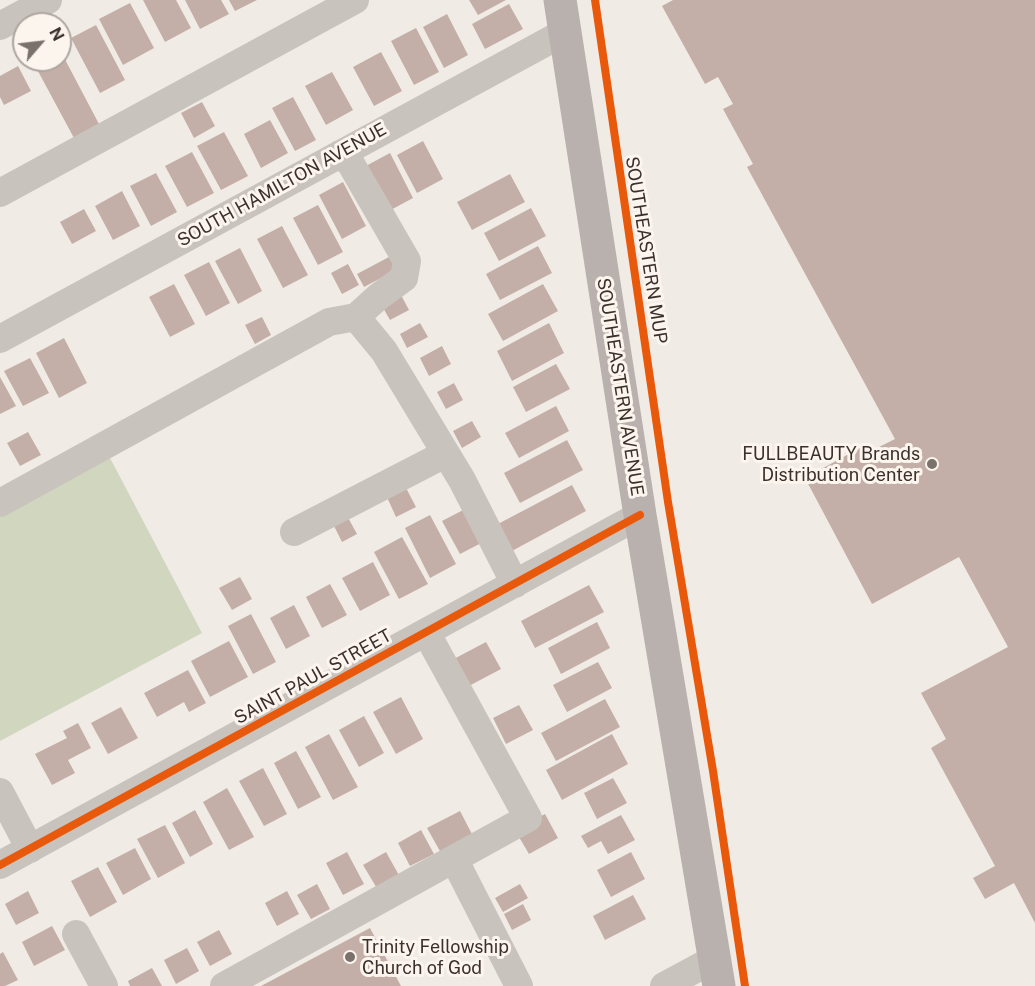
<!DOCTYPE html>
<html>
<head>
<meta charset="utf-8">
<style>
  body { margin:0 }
  #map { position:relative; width:1035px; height:986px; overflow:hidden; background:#f0ebe5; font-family:"Public Sans",sans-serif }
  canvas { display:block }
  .north { position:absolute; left:12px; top:12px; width:60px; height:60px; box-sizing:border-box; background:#fbf5ee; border:2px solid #aea6a0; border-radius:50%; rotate:62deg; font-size:16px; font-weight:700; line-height:24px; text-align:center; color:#3b302b }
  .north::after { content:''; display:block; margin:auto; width:21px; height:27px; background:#7a716c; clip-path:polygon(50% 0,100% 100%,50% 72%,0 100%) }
</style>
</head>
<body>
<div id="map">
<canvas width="1035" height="986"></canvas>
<div class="north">N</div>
</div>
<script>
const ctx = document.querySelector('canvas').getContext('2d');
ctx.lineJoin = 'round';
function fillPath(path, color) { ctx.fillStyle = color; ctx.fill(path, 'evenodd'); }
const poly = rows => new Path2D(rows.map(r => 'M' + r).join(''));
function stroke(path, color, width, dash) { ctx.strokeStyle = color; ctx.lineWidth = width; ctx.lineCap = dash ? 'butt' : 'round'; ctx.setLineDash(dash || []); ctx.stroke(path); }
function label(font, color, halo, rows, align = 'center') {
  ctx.font = font + ' "Public Sans",sans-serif'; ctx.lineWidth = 6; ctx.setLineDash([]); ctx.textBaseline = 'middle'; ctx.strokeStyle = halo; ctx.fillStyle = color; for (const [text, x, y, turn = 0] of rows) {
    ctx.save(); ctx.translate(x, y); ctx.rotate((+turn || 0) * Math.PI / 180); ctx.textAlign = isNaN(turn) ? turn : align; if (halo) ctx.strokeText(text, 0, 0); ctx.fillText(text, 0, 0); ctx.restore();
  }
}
const green = poly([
  [109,456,202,633,0,741,0,514]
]);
const building = poly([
  [143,0,176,0,191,28,165,42],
  [185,0,221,0,229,14,200,29],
  [229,0,257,0,235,11],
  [469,0,506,0,478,15],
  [673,0,1035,0,1035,923,1014,883,985,899,973,878,995,866,931,748,946,739,921,693,1008,647,959,557,872,604,805,478,867,444,871,451,895,439,747,167,753,164,723,109,733,104,718,77,705,84,662,6],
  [130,3,154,48,123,65,99,19],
  [509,4,523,29,485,49,472,24],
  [447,14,468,55,444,68,423,27],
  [96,25,125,80,100,93,71,38],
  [416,28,439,72,414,85,391,41],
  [60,50,99,124,74,138,32,60,60,60],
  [381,52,402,91,374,106,353,67],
  [18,66,31,91,4,105,0,97,0,76],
  [332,72,353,110,326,125,305,86],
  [293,97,316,140,295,151,272,108],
  [202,102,215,126,194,138,181,113],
  [270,120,288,153,261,168,244,134],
  [224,132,248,176,221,190,197,146],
  [423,141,443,179,417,193,397,155],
  [192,152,214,193,187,207,165,166],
  [390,153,413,198,387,212,364,167],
  [156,173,177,212,151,226,130,186],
  [510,174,525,202,472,230,457,202],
  [343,182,366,226,342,239,319,195],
  [122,191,140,226,113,240,95,206],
  [318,205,343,252,318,265,293,218],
  [531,208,546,236,499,261,484,233],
  [84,209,96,231,72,244,60,222],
  [282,226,308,275,283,288,257,239],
  [538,246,552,273,500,300,486,274],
  [240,248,262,291,238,304,215,261],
  [389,257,396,270,364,287,357,274],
  [209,262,230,303,206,316,184,275],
  [348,264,359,285,342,294,331,273],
  [174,284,195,324,170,337,149,297],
  [543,284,558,311,503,341,488,314],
  [401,295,409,310,390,320,382,306],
  [262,317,271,335,255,344,245,325],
  [420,323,428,337,407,348,400,334],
  [549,323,564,353,512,381,497,351],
  [64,338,87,383,59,398,36,353],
  [442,346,451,364,429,376,420,358],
  [30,358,49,393,23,406,4,371],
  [556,364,570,389,526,412,513,387],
  [0,377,16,406,0,414],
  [454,383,463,400,446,409,437,392],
  [556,406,569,431,519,458,505,433],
  [472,421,481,437,462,448,453,431],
  [28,432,41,455,20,466,7,443],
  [567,440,583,470,520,503,504,473],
  [572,485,586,511,510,552,496,525],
  [405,486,416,507,396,517,386,495],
  [469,507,487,540,460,554,442,521],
  [346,514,357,534,342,542,332,522],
  [430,515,456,564,430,578,405,528],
  [402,537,428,584,399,599,374,552],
  [373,562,390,595,360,611,342,578],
  [240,577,252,599,232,610,219,588],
  [330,584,347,615,322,628,306,597],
  [589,585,604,612,535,648,521,621],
  [294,605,310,636,286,649,270,618],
  [251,614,276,662,253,674,228,626],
  [597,622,610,648,561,674,548,648],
  [229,641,248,677,210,697,191,661],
  [486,642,501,669,465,688,450,661],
  [598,662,612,688,567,712,553,685],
  [188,670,206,703,189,712,184,702,157,717,144,693],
  [401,697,423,739,396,754,373,712],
  [605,699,620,727,556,761,541,733],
  [519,705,533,730,506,744,493,718],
  [121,707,138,738,108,754,91,723],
  [364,716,384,753,359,767,339,730],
  [78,723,91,748,68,760,75,773,52,785,35,754,67,738,63,731],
  [329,734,358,787,333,800,305,747],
  [612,734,628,764,562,800,546,770],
  [296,751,321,797,298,809,274,763],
  [263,768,287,814,264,826,239,781],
  [613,778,627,803,597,819,584,793],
  [227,788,254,837,229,850,203,802],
  [195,810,213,844,190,857,172,823],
  [460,811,473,836,441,853,427,828],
  [545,814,558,838,529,854,519,837,532,821],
  [621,815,635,840,608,854,601,841,588,848,581,836],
  [165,825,185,863,158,878,137,839],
  [421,830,434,854,410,866,398,843],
  [135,848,151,879,123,895,106,863],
  [347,852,364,884,343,895,326,863],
  [386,852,400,877,378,890,363,865],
  [631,852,645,879,611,897,597,870],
  [98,867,117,902,90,917,71,881],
  [317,884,330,909,311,919,297,895],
  [520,884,528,898,503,912,495,898],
  [28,891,39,913,16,925,5,904],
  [287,891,299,914,277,926,265,903],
  [633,895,646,919,605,940,593,916],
  [523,904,531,920,512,930,504,914],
  [52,926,65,950,34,966,22,942],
  [370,928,401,986,261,986],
  [219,930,232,954,210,966,197,942],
  [187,948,199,971,176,984,164,960],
  [3,952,18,980,5,986,0,986,0,954],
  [152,968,162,986,130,986,128,981]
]);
const minor = poly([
  [0,26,48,0],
  [340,154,351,164,407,261,404,278,378,297,356,317],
  [0,193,355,0],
  [0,339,565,32],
  [0,503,329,322,356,317,384,351,462,480,515,584],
  [294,532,445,454],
  [0,792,30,849],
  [454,859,519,986],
  [0,865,640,515],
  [76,934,104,986],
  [224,986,528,818,426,632],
  [664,986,714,959]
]);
const major = poly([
  [560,0,640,515,719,986]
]);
const cycleway = poly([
  [595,0,668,502,713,771,745,986],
  [0,865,640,515]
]);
const markers = [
  [932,464,6,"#7a716c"],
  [350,957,6,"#7a716c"]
];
const streetNames = [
  ["SOUTH HAMILTON AVENUE",282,185,-29],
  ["SOUTHEASTERN MUP",646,250,81],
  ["SOUTHEASTERN AVENUE",620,387,81],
  ["SAINT PAUL STREET",313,677,-29]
];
const poiNames = [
  ["FULLBEAUTY Brands",920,454],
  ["Distribution Center",920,475],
  ["Trinity Fellowship",362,947,"left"],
  ["Church of God",362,968,"left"]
];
fillPath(green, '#d1d6bf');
fillPath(building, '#c3afa7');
stroke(minor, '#c9c3be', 28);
stroke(major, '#b8b1ad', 33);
stroke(cycleway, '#e8590c', 8);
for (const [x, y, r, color] of markers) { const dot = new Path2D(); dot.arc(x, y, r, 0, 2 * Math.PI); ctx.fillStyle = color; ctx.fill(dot); stroke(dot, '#fbf5ee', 2); }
label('18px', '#3b302b', '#fbf5ee', streetNames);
label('18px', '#3b302b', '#fbf5ee', poiNames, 'right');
</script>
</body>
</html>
